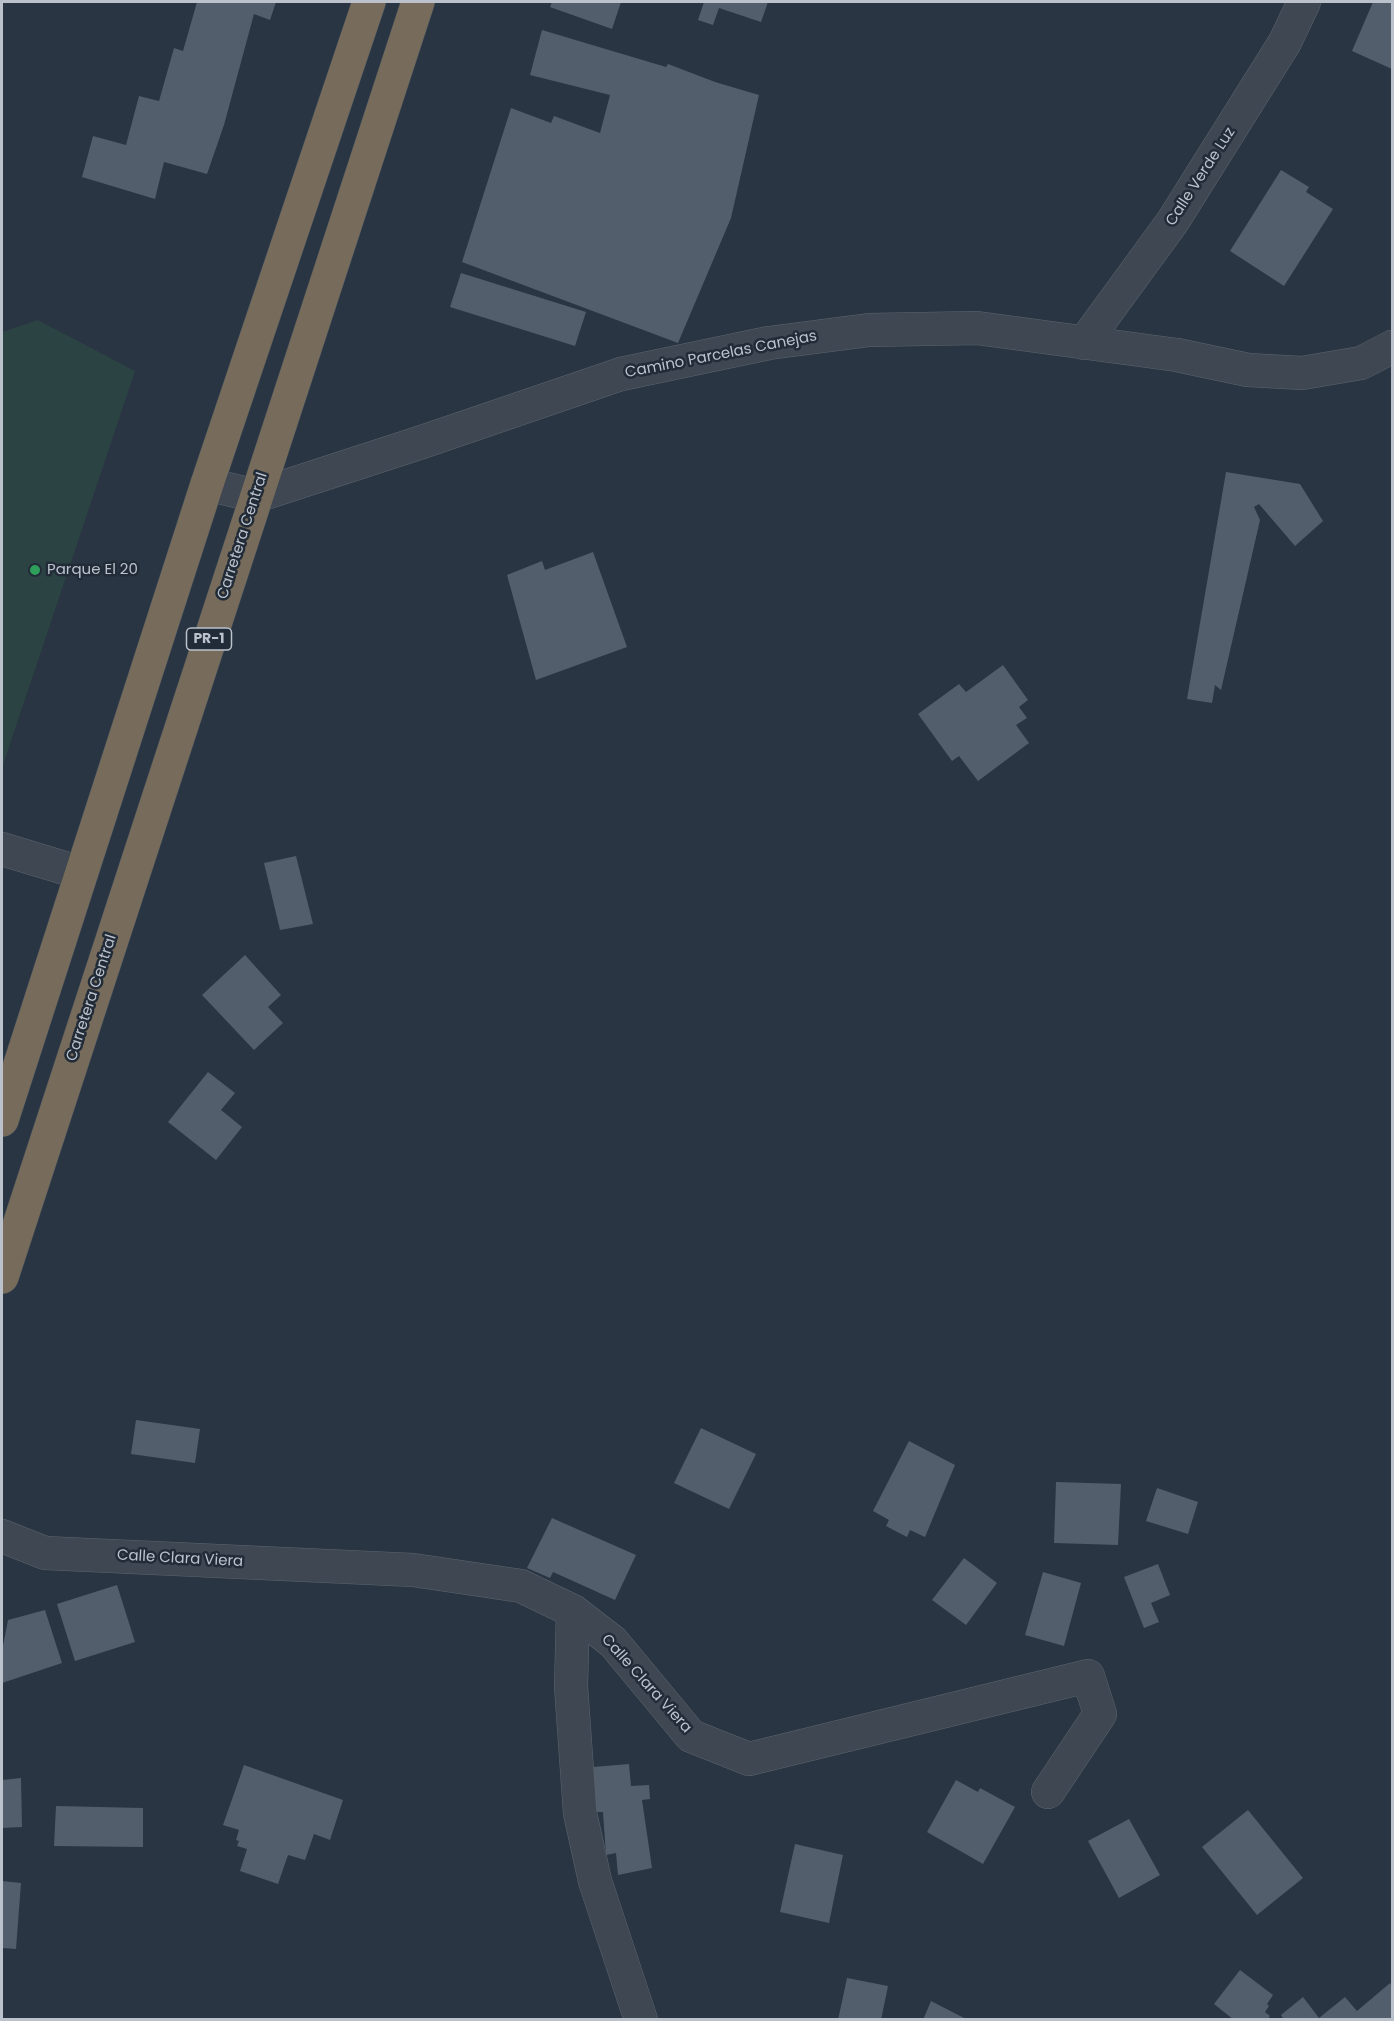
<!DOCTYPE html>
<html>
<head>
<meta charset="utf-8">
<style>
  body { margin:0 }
  #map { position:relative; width:1394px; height:2021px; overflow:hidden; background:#293542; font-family:Poppins,sans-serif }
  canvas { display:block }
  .frame { position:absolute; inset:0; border:3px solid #bbc2cc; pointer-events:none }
</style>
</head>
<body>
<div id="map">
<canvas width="1394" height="2021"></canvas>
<div class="frame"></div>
</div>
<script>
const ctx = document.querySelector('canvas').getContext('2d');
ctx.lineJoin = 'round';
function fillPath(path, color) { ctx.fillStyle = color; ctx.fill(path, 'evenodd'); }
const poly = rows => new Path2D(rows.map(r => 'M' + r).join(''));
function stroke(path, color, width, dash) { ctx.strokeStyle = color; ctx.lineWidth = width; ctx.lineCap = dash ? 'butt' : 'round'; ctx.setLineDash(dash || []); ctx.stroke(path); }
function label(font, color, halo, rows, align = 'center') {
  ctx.font = font + ' Poppins,sans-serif'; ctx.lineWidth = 5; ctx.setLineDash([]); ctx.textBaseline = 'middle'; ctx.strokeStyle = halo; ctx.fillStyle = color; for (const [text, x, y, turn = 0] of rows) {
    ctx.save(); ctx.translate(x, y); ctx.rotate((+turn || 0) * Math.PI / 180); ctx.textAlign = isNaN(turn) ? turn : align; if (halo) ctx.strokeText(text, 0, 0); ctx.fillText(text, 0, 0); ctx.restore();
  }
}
const green = poly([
  [38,320,135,371,2,768,2,332]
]);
const building = poly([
  [197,2,276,2,270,20,254,14,224,125,207,174,164,162,155,199,82,177,93,136,126,145,139,96,159,101,174,48,183,51],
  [552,2,621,2,612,29,550,7],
  [704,2,768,2,761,22,719,8,713,25,698,20],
  [1373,2,1392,2,1392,69,1352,51],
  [542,30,666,67,668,64,715,82,759,95,731,218,678,343,462,262,511,108,551,123,554,116,600,133,610,95,530,75],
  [1281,170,1309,187,1306,192,1333,209,1284,286,1230,251],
  [461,273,586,312,575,346,450,307],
  [1226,472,1300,484,1323,521,1295,546,1259,504,1254,507,1260,520,1221,690,1215,685,1212,703,1187,699],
  [593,552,627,647,536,680,507,575,542,561,545,570],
  [1003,665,1028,700,1019,707,1027,718,1016,725,1029,743,978,781,959,756,952,761,918,714,959,684,966,692],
  [296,856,313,924,280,930,264,863],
  [245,955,281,995,268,1007,283,1023,254,1050,202,995],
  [208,1072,235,1093,221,1110,242,1127,216,1160,168,1122],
  [136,1420,200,1429,195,1463,131,1454],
  [701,1428,756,1454,729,1509,674,1483],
  [909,1441,955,1465,925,1537,910,1530,907,1537,886,1526,889,1520,873,1511],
  [1056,1482,1121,1484,1118,1545,1054,1543],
  [1157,1488,1198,1502,1188,1534,1146,1521],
  [552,1518,636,1555,615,1600,553,1572,550,1578,527,1568],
  [964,1558,997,1583,966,1625,932,1600],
  [1158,1564,1170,1595,1151,1603,1159,1622,1144,1628,1124,1577],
  [1043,1572,1081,1583,1064,1646,1025,1635],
  [117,1585,135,1642,75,1661,57,1604],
  [45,1610,62,1663,2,1683,2,1651,8,1620],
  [629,1764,631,1786,649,1785,650,1799,642,1800,652,1868,618,1875,616,1853,606,1855,603,1812,596,1812,593,1767],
  [244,1765,343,1800,330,1840,314,1834,305,1860,288,1855,278,1884,240,1871,247,1849,237,1846,239,1841,236,1840,239,1830,223,1825],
  [21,1778,22,1827,2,1828,2,1780],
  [956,1780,978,1792,980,1788,1015,1807,983,1864,927,1832],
  [56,1806,143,1808,143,1847,54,1846],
  [1248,1810,1303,1878,1257,1915,1202,1847],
  [1129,1819,1160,1875,1119,1898,1088,1841],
  [795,1844,843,1855,829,1923,780,1912],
  [2,1881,21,1883,16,1949,2,1948],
  [1240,1970,1273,1995,1267,2004,1269,2006,1265,2012,1270,2016,1267,2020,1234,2020,1214,2004],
  [847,1978,888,1986,881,2020,838,2020],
  [1390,1983,1392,1987,1392,2020,1284,2020,1281,2015,1303,1997,1319,2018,1345,1997,1357,2011],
  [931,2001,968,2020,923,2020]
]);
const minor = poly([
  [1084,343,1173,221,1285,42,1304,2],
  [207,484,256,496,422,442,621,374,769,343,869,330,977,328,1177,355,1248,370,1302,373,1361,363,1392,347],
  [2,849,81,873],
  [2,1536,45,1553,413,1570,521,1586,573,1611,613,1642,691,1736,749,1759,1088,1676,1100,1714,1048,1792],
  [573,1611,571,1686,580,1813,595,1881,641,2020]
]);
const highway = poly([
  [2,1120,207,484,369,2],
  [2,1277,418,2]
]);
const markers = [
  [35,570,6,"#2e9e5b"]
];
const shields = [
  [209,639,45]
];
const shieldNames = [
  ["PR-1",209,639]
];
const streetNames = [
  ["Calle Verde Luz",1201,177,-57],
  ["Camino Parcelas Canejas",721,355,-11],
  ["Carretera Central",243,536,-72],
  ["Carretera Central",92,998,-72],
  ["Calle Clara Viera",180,1559,3],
  ["Calle Clara Viera",646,1684,48]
];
const poiNames = [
  ["Parque El 20",47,570]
];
fillPath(green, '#2c4344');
fillPath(building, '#535e6d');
stroke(minor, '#5c656f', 34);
stroke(highway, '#48525d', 34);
stroke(minor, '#3e4752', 33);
stroke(highway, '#776c5b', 33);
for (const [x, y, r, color] of markers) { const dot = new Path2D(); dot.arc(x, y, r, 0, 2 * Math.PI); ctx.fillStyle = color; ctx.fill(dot); stroke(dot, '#222c38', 2); }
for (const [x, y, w] of shields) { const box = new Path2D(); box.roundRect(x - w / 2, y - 11, w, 22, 4.5); ctx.fillStyle = '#222c38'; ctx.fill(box); stroke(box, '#bbc2cc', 1.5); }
label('bold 14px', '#bbc2cc', null, shieldNames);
label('15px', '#bbc2cc', '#222c38', streetNames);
label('15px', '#bbc2cc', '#222c38', poiNames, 'left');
</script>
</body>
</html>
